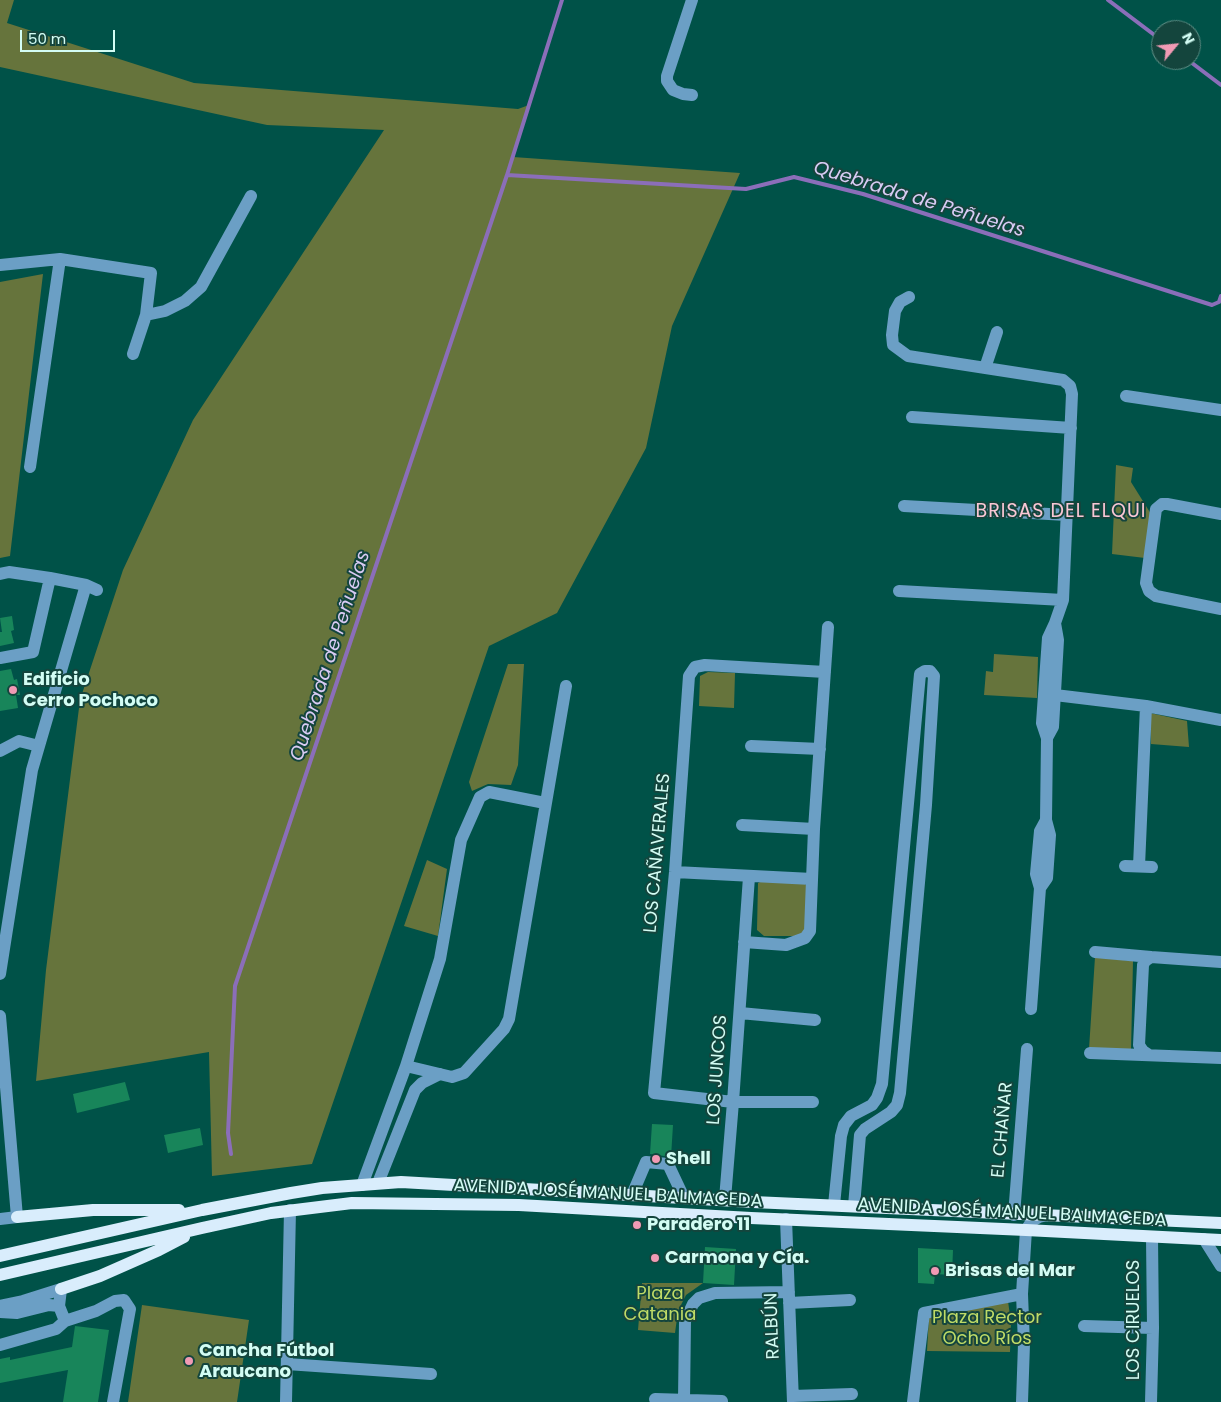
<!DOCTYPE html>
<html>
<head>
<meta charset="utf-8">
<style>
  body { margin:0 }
  #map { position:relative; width:1221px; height:1402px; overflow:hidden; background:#005248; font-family:Poppins,sans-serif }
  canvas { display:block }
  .north { position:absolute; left:1151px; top:20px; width:50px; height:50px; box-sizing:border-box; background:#14453d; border:1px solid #608f86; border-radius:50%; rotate:62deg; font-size:14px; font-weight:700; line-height:20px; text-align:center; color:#d3fdf4 }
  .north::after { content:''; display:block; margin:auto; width:18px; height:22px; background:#f19ab4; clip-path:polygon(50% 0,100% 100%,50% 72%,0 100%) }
  .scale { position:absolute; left:20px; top:30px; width:95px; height:22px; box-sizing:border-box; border:2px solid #d3fdf4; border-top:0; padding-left:6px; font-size:15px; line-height:18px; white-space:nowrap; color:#d3fdf4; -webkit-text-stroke:4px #14453d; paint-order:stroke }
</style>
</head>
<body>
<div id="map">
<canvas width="1221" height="1402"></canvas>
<div class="north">N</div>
<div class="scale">50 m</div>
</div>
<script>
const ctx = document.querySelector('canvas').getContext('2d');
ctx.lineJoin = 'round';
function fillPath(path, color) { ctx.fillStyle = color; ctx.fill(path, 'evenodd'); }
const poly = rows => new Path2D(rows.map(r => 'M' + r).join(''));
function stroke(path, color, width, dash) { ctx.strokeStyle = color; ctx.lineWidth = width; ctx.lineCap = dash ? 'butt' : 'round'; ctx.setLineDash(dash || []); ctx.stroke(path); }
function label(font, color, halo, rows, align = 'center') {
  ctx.font = font + ' Poppins,sans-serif'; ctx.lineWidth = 4; ctx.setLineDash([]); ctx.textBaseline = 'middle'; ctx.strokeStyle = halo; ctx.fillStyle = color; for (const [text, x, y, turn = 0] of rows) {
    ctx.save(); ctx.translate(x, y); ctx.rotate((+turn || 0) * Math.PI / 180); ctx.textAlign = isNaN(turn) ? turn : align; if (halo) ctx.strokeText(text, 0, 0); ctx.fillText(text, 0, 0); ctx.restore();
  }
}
const green = poly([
  [0,0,14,0,7,23,194,83,518,109,529,105,513,157,740,173,672,326,646,448,557,613,489,646,312,1164,212,1176,209,1052,36,1081,46,970,80,700,123,570,193,420,384,130,267,125,0,67],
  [43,274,10,556,0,558,0,282],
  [1116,465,1133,468,1131,482,1151,514,1145,558,1112,554],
  [994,654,1038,657,1037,698,984,695,986,671,993,672],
  [508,664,524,664,518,765,511,785,488,784,472,791,469,782],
  [708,672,735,673,734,708,699,706,700,676],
  [1150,713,1187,721,1189,747,1151,744],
  [427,860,447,869,438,936,404,926],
  [767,879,803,882,808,887,805,930,799,936,764,936,757,930,758,883],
  [1095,957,1133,961,1131,1051,1089,1049],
  [642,1283,703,1283,686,1295,678,1311,675,1333,638,1330],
  [1008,1301,1011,1323,1010,1352,927,1351,929,1316],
  [142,1305,249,1320,237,1402,128,1402]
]);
const stream = poly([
  [1108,0,1161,40],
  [1188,60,1221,85],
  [507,175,562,0],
  [231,1154,228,1133,235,986,507,175,746,189,794,177,863,194,1212,305,1219,302,1221,296]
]);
const building = poly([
  [12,616,14,630,11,631,14,643,0,646,0,632,2,632,0,618],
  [11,669,14,680,17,679,20,695,16,695,18,708,0,711,0,671],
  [125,1082,130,1100,77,1113,73,1094],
  [652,1124,673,1125,671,1157,650,1154],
  [200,1128,203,1145,168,1153,164,1135],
  [705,1247,736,1249,734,1285,703,1283],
  [918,1248,953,1250,952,1275,935,1274,934,1284,918,1283],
  [75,1326,109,1330,98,1402,63,1402,68,1370,0,1383,0,1359,10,1357,10,1360,72,1347]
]);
const minor = poly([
  [692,0,667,76,667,81,673,90,683,94,692,95],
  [0,265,60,259,151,273,146,315,165,311,185,301,201,287,251,196],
  [909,297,900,302,895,311,892,335,893,345,908,356,1063,380,1070,386,1072,394,1063,600,1055,623],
  [133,354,146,315],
  [985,368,997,332],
  [1126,396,1221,410],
  [912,417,1071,428],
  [30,467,60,259],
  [904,506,1067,515],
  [1221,514,1167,504,1162,504,1156,509,1146,583,1149,591,1156,596,1221,609],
  [0,574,9,572,50,578,86,585,97,590],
  [899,591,1063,600],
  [0,658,33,652,50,578],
  [1055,695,1146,706,1221,720],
  [751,746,820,749],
  [0,751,19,741,39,746],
  [1046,820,1047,738,1042,723,1048,638,1055,623,1058,640,1053,727,1047,738],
  [742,825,814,829],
  [1125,866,1152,867],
  [1139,866,1146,706],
  [675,872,812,879],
  [744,942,786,945,805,938,810,931,814,829,828,627],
  [1095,952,1151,957],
  [0,974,32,770,86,585],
  [1031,1009,1040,888,1036,874,1040,831,1046,820,1050,835,1047,878,1040,888],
  [740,1013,815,1020],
  [0,1016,17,1217,0,1219],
  [1090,1053,1221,1058],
  [1149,1055,1143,1051,1139,1045,1143,965,1145,961,1151,957,1221,962],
  [406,1066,452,1077,464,1073,504,1029,509,1019,566,686],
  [813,1102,733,1102,654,1093,675,872,689,676,695,667,705,665,825,672],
  [378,1183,415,1090,422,1083,440,1074],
  [362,1185,406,1066,440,959,461,840,480,797,489,792,545,803],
  [632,1195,646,1162,668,1164,684,1198],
  [725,1199,733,1102,749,877],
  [834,1205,841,1136,844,1125,851,1116,872,1105,877,1098,882,1084,920,674,925,671,930,671,934,676,926,805,900,1093,897,1105,891,1112,865,1129,860,1135,854,1206],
  [1014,1215,1027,1049],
  [786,1219,793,1402],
  [1204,1239,1221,1266],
  [789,1303,850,1300],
  [0,1306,23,1301,61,1289,59,1306,65,1321],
  [0,1312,17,1313,49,1305,59,1306],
  [1084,1326,1153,1328],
  [0,1345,56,1329,65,1321,96,1311,115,1301,124,1300,130,1309,113,1402],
  [287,1364,431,1374],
  [793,1396,852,1394],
  [655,1399,722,1401],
  [684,1400,685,1321,693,1304,699,1298,715,1293,789,1292],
  [286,1402,290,1210],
  [913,1402,924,1313,1022,1294],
  [1022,1402,1024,1344,1022,1294,1026,1230,1032,1221,1039,1217,1048,1215],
  [1151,1402,1153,1328,1152,1238]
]);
const major = poly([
  [17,1217,93,1210,179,1210],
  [0,1256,202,1210,291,1193,322,1188,401,1182,753,1202,1221,1223],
  [0,1275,202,1228,271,1213,352,1203,519,1205,751,1218,1026,1230,1221,1240],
  [61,1289,100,1276,159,1250,184,1237]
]);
const markers = [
  [13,690,5,"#f19ab4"],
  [656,1159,5,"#f19ab4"],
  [637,1225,5,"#f19ab4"],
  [655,1258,5,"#f19ab4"],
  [935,1271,5,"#f19ab4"],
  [189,1361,5,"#f19ab4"]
];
const poiNames = [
  ["Edificio",23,680],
  ["Cerro Pochoco",23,701],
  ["Shell",666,1159],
  ["Paradero 11",647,1225],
  ["Carmona y Cía.",665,1258],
  ["Brisas del Mar",945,1271],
  ["Cancha Fútbol",199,1351],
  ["Araucano",199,1372]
];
const streetNames = [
  ["LOS CAÑAVERALES",658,853,-85],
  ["LOS JUNCOS",718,1070,-86],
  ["EL CHAÑAR",1003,1130,-85],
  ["AVENIDA JOSÉ MANUEL BALMACEDA",608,1194,3],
  ["AVENIDA JOSÉ MANUEL BALMACEDA",1012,1213,3],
  ["LOS CIRUELOS",1134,1320,-90],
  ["RALBÚN",773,1326,-92]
];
const parkNames = [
  ["Plaza",660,1294],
  ["Catania",660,1315],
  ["Plaza Rector",987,1318],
  ["Ocho Ríos",987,1339]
];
const waterNames = [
  ["Quebrada de Peñuelas",919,200,17],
  ["Quebrada de Peñuelas",331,656,-72]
];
const neighbourhoodNames = [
  ["BRISAS DEL ELQUI",1061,512]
];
fillPath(green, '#66743c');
stroke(stream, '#8b6eb9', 4);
fillPath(building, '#18855a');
stroke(minor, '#6b9fc5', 12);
stroke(major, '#d9edfc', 12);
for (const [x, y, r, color] of markers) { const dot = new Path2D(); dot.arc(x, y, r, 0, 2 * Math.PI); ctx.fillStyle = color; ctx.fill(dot); stroke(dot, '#14453d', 2); }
label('bold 18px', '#d3fdf4', '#14453d', poiNames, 'left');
label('18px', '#d3fdf4', '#14453d', streetNames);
label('18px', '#bfdb67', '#14453d', parkNames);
label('italic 19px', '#d9cbf4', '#14453d', waterNames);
ctx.letterSpacing = '1px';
label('19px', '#fac7d5', '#14453d', neighbourhoodNames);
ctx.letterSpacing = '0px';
</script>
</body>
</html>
